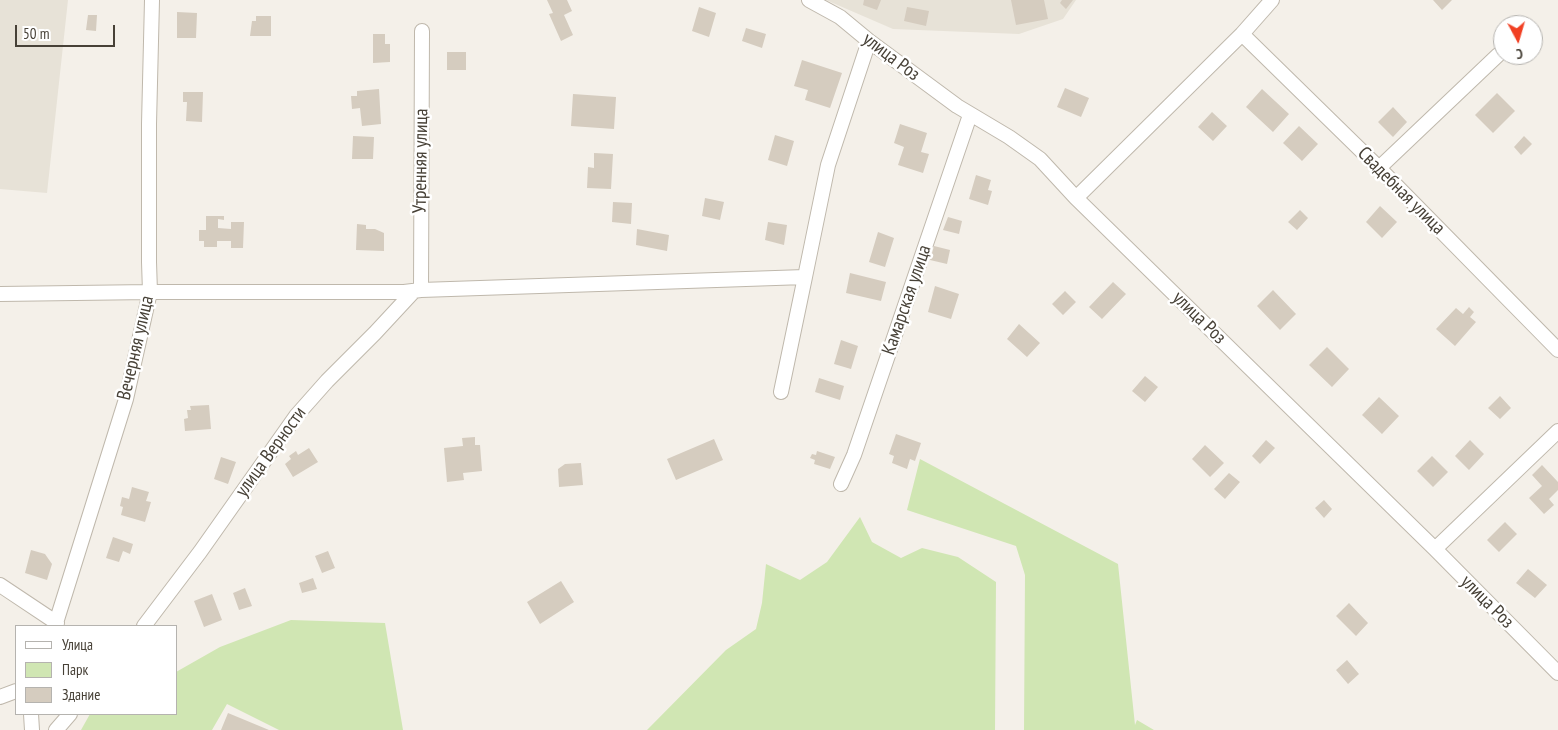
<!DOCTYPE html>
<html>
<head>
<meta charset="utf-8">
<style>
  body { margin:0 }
  #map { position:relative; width:1558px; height:730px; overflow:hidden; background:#f4f0e9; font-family:"PT Sans Narrow",sans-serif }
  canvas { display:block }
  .legend { position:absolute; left:15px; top:625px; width:162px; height:90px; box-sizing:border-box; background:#fff; border:1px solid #b5b3af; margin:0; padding:6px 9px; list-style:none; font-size:15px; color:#474137 }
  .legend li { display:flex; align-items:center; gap:10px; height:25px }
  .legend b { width:25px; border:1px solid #b5b3af }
  .north { position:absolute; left:1493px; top:15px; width:50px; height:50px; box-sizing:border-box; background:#fff; border:1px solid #b5b3af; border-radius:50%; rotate:174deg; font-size:14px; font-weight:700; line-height:20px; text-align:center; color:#474137 }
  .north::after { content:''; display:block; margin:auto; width:18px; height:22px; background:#f14023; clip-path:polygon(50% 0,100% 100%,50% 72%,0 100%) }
  .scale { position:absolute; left:15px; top:25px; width:100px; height:22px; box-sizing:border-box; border:2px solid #474137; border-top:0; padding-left:6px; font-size:15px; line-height:18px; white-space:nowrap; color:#474137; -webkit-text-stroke:4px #fff; paint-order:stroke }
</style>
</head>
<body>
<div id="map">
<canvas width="1558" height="730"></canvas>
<ul class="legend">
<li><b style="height:6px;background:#fff"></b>Улица</li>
<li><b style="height:14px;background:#d0e6b3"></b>Парк</li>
<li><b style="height:14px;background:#d5ccbf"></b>Здание</li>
</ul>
<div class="north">С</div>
<div class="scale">50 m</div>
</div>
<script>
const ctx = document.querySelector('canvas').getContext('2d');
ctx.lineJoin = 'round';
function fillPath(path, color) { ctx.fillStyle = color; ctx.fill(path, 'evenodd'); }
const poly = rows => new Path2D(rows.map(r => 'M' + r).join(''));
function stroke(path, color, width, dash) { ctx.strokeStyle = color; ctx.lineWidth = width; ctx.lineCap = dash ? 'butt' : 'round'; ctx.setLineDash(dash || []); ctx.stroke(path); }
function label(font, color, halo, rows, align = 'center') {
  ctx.font = font + ' "PT Sans Narrow",sans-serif'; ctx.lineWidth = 5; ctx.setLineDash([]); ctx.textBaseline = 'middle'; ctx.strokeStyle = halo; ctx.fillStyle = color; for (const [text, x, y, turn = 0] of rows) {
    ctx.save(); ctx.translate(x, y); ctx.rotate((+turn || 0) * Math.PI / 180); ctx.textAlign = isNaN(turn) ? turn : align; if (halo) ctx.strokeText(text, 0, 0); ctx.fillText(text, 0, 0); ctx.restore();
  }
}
const residential = poly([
  [0,0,68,0,47,193,0,189],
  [826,0,1076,0,1063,19,1019,34,893,29]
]);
const green = poly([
  [920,459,1118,564,1135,725,1137,720,1154,730,1024,730,1025,575,1016,546,907,510],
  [860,517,872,542,901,558,922,548,958,557,996,582,995,730,647,730,726,650,756,629,762,603,766,564,800,580,827,562],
  [291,620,385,623,403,730,279,730,227,704,212,730,81,730,90,714,176,714,176,672,220,647]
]);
const building = poly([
  [547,0,567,0,572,11,564,15,573,35,561,41,549,14,553,13],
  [864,0,881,0,877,10,863,5],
  [1011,0,1044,0,1048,19,1016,25],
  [1062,0,1073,0,1066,9,1060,3],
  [1433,0,1452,0,1442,10],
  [699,7,716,13,709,37,692,31],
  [907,7,929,11,926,26,904,21],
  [177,12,197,13,196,38,177,38],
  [88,15,97,15,96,31,86,30],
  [256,16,271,16,271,36,250,36,252,21,256,21],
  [1518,17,1526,25,1509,25],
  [746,28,766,34,762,48,742,41],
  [373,34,385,34,385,44,390,44,390,62,373,63],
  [447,52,466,52,466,70,447,70],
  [802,60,842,73,830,108,805,100,808,90,794,86],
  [1065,88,1089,98,1081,117,1057,107],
  [379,89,381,124,362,126,360,108,352,109,351,96,357,96,357,91],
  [1262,89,1289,114,1273,132,1246,107],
  [183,92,203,92,202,122,186,121,187,102,183,102],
  [1497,93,1515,111,1493,133,1475,115],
  [573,94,616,97,614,129,571,126],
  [1393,107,1407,122,1393,137,1378,122],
  [1212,112,1227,126,1213,141,1198,127],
  [900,124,927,133,921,152,929,154,923,173,898,165,904,147,894,143],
  [1299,126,1318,144,1302,161,1283,143],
  [775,135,794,141,787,166,768,160],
  [353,136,374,137,373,159,352,159],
  [1524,136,1532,144,1521,155,1514,147],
  [594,153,613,154,611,189,587,188,588,167,594,168],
  [976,175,991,180,988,190,992,191,988,205,969,199],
  [705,198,724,202,720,220,702,216],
  [613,202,632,203,631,224,612,222],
  [1380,206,1397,222,1382,238,1366,222],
  [1300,210,1308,218,1297,230,1288,222],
  [206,216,224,216,224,220,218,219,218,228,231,229,231,222,244,222,243,248,231,248,231,241,217,241,217,247,204,247,204,241,199,241,199,230,206,230],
  [948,217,962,221,959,234,943,230],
  [768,222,787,225,784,245,765,240],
  [357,224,366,225,366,229,375,229,384,233,384,251,356,250],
  [637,229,669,235,667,251,636,245],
  [878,232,894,238,885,267,869,262],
  [934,246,950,250,947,264,930,260],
  [850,273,886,282,881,301,846,293],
  [1113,282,1126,294,1102,319,1089,307],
  [935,286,959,294,951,319,928,312],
  [1273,290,1296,314,1280,330,1257,306],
  [1065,291,1076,302,1063,315,1052,304],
  [1469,307,1474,312,1470,317,1476,322,1455,346,1436,329,1456,308,1463,314],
  [1019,324,1040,343,1027,357,1007,339],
  [841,340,858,346,851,369,834,364],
  [1327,347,1349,369,1332,387,1309,365],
  [1145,376,1158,387,1145,402,1132,391],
  [819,378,844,386,840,400,815,392],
  [1500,396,1511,408,1500,419,1488,408],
  [1379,397,1399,416,1382,434,1362,415],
  [209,405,211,429,185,431,184,419,188,418,187,410,191,410,190,406],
  [896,434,921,443,915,461,910,459,907,469,892,463,894,456,889,454],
  [475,437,475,445,480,445,482,471,463,473,464,480,447,482,444,448,463,446,462,438],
  [714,439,723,460,676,480,667,459],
  [1266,440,1275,448,1260,464,1252,456],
  [1470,440,1484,454,1469,470,1455,456],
  [1205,445,1224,463,1210,477,1192,459],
  [309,448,318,462,293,477,285,464,291,459,289,456,296,451,298,455],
  [817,451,835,457,830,469,814,464,815,460,810,458,812,454,816,455],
  [1432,456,1448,472,1433,487,1417,471],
  [221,457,236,462,228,484,214,479],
  [581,463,583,485,559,487,558,469,565,464],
  [1542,465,1558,482,1558,490,1549,499,1554,505,1544,514,1529,498,1542,486,1532,475],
  [1229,473,1240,482,1225,499,1214,489],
  [132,487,149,492,146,501,151,502,145,522,121,515,123,507,120,506,122,497,129,499],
  [1324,500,1332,509,1324,518,1315,508],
  [1505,522,1517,534,1499,552,1487,540],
  [113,537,133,544,130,554,123,551,119,562,106,558],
  [31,550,45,554,52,564,47,580,25,573],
  [328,551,335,568,322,573,315,556],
  [1528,569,1547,585,1535,598,1516,583],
  [313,578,317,589,302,593,299,583],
  [561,581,574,602,540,624,527,602],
  [245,588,252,606,239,610,233,593],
  [212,594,222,620,204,627,194,601],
  [1349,603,1368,623,1356,636,1336,616],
  [1347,660,1359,674,1348,684,1336,670],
  [228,713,269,730,221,730]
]);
const street = poly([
  [809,0,840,17,869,41,957,106,1009,137,1040,159,1076,198,1435,549,1558,673],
  [1242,34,1379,168,1558,350],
  [1379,168,1498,55],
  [1076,198,1242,34,1272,0],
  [421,290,422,31],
  [0,294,150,292,404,292,421,290,805,277,828,165,869,41],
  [781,392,805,277],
  [841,484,854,455,970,115],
  [1435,549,1558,431],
  [0,585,57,623],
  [55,626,126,399,150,292,149,262,149,124,152,0],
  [144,626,200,552,296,416,327,381,375,333,414,291],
  [0,697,16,691],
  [31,714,32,730],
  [56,730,70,714]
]);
const streetNames = [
  ["улица Роз",891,57,37],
  ["Утренняя улица",421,161,-89],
  ["Свадебная улица",1401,191,45],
  ["Камарская улица",907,300,-71],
  ["улица Роз",1199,318,44],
  ["Вечерняя улица",136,348,-77],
  ["улица Верности",271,452,-54],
  ["улица Роз",1487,602,45]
];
fillPath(residential, '#e7e2d7');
fillPath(green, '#d0e6b3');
fillPath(building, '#d5ccbf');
stroke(street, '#bfb8ac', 16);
stroke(street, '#fff', 14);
label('19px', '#474137', '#fff', streetNames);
</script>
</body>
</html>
